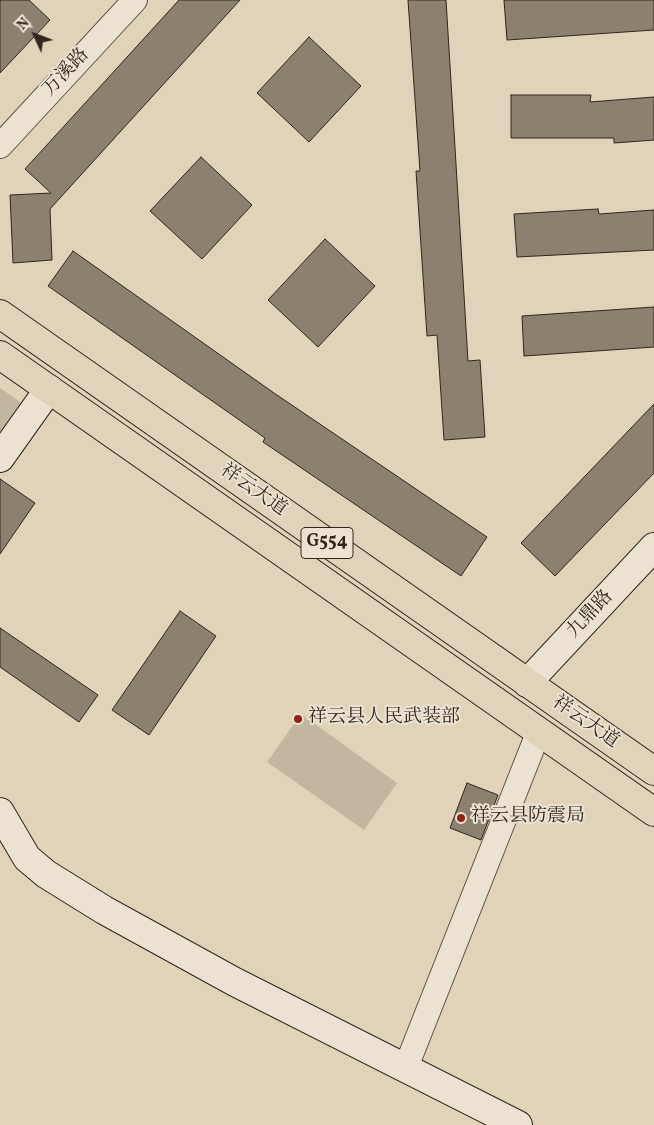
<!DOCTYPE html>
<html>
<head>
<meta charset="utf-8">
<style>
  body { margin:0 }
  #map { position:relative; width:654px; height:1125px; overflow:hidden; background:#e1d3b9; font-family:Vollkorn,serif }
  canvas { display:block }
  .north { position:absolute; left:10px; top:10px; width:50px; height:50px; -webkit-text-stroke:4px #ece2d2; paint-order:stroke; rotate:313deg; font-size:14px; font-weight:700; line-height:20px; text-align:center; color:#30261c }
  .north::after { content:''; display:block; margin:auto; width:18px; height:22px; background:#30261c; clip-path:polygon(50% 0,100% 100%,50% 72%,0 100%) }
</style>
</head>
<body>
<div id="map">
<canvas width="654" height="1125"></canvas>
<div class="north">N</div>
</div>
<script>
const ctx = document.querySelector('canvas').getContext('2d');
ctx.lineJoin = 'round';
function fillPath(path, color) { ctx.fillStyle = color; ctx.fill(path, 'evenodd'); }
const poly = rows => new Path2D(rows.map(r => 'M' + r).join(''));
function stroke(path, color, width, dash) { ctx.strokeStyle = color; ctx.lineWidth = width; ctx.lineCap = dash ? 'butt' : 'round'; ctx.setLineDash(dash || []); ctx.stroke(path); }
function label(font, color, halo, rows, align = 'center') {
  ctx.font = font + ' Vollkorn,"Noto Serif SC",serif'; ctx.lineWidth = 4; ctx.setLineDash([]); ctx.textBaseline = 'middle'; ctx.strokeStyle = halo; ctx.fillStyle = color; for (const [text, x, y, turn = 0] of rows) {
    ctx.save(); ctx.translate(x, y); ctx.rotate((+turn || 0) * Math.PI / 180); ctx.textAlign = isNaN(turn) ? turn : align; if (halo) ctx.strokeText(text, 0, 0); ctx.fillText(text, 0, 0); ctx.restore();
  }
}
const green = poly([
  [0,388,26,406,0,444],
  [301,714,397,783,364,830,267,762]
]);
const building = poly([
  [0,0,29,0,50,20,0,73,0,0],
  [179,0,240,0,50,209,52,260,13,263,10,195,51,193,25,169,179,0],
  [408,0,446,0,468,361,480,360,485,437,444,440,437,335,427,336,416,171,420,171,408,0],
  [504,0,654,0,654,30,507,40,504,0],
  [309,37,361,86,309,142,257,93,309,37],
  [511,95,591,95,590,102,654,97,654,140,614,143,614,138,511,138,511,95],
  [201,157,252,205,202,259,150,211,201,157],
  [598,209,599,214,654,210,654,250,517,257,514,214,598,209],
  [325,239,375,286,318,347,268,300,325,239],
  [73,251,274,393,487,537,461,576,263,442,265,438,48,286,73,251],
  [654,307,654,347,524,356,522,316,654,307],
  [654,404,654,473,555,576,521,543,654,404],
  [0,479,35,503,0,554,0,479],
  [180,611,216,636,149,735,112,710,180,611],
  [0,628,98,695,79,722,0,667,0,628],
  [467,783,498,795,481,840,450,828,467,783]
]);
const street = poly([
  [0,146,135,0],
  [406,1067,539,731]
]);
const secondary = poly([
  [0,458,49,389],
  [527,683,654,547],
  [0,812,27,858,46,874,104,910,235,982,518,1125]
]);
const highway = poly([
  [0,314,654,771],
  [0,355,654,812]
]);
const markers = [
  [298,719,5,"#8f2418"],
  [461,818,5,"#8f2418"]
];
const shields = [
  [327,543,52]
];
const shieldNames = [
  ["G554",327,543]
];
const streetNames = [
  ["万溪路",67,73,-47],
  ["祥云大道",253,491,35],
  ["九鼎路",591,615,-47],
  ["祥云大道",585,723,35]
];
const poiNames = [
  ["祥云县人民武装部",308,719],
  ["祥云县防震局",471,818]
];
fillPath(green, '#c3b69e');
fillPath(building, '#8c806e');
stroke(building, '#30261c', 1);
stroke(street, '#5c5143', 26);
stroke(secondary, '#30261c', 30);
stroke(highway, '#30261c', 30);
stroke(street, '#ece2d2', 24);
stroke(secondary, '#ece2d2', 28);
stroke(highway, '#e1d3b9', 28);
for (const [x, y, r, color] of markers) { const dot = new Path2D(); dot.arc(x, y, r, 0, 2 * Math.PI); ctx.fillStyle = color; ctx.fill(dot); stroke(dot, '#ece2d2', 2); }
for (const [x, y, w] of shields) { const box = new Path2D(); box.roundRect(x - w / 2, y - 15.5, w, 31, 4); ctx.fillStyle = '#ece2d2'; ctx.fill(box); stroke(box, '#30261c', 1); }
label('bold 18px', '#30261c', null, shieldNames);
label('19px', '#30261c', '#ece2d2', streetNames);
label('19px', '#30261c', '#ece2d2', poiNames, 'left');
</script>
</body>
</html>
